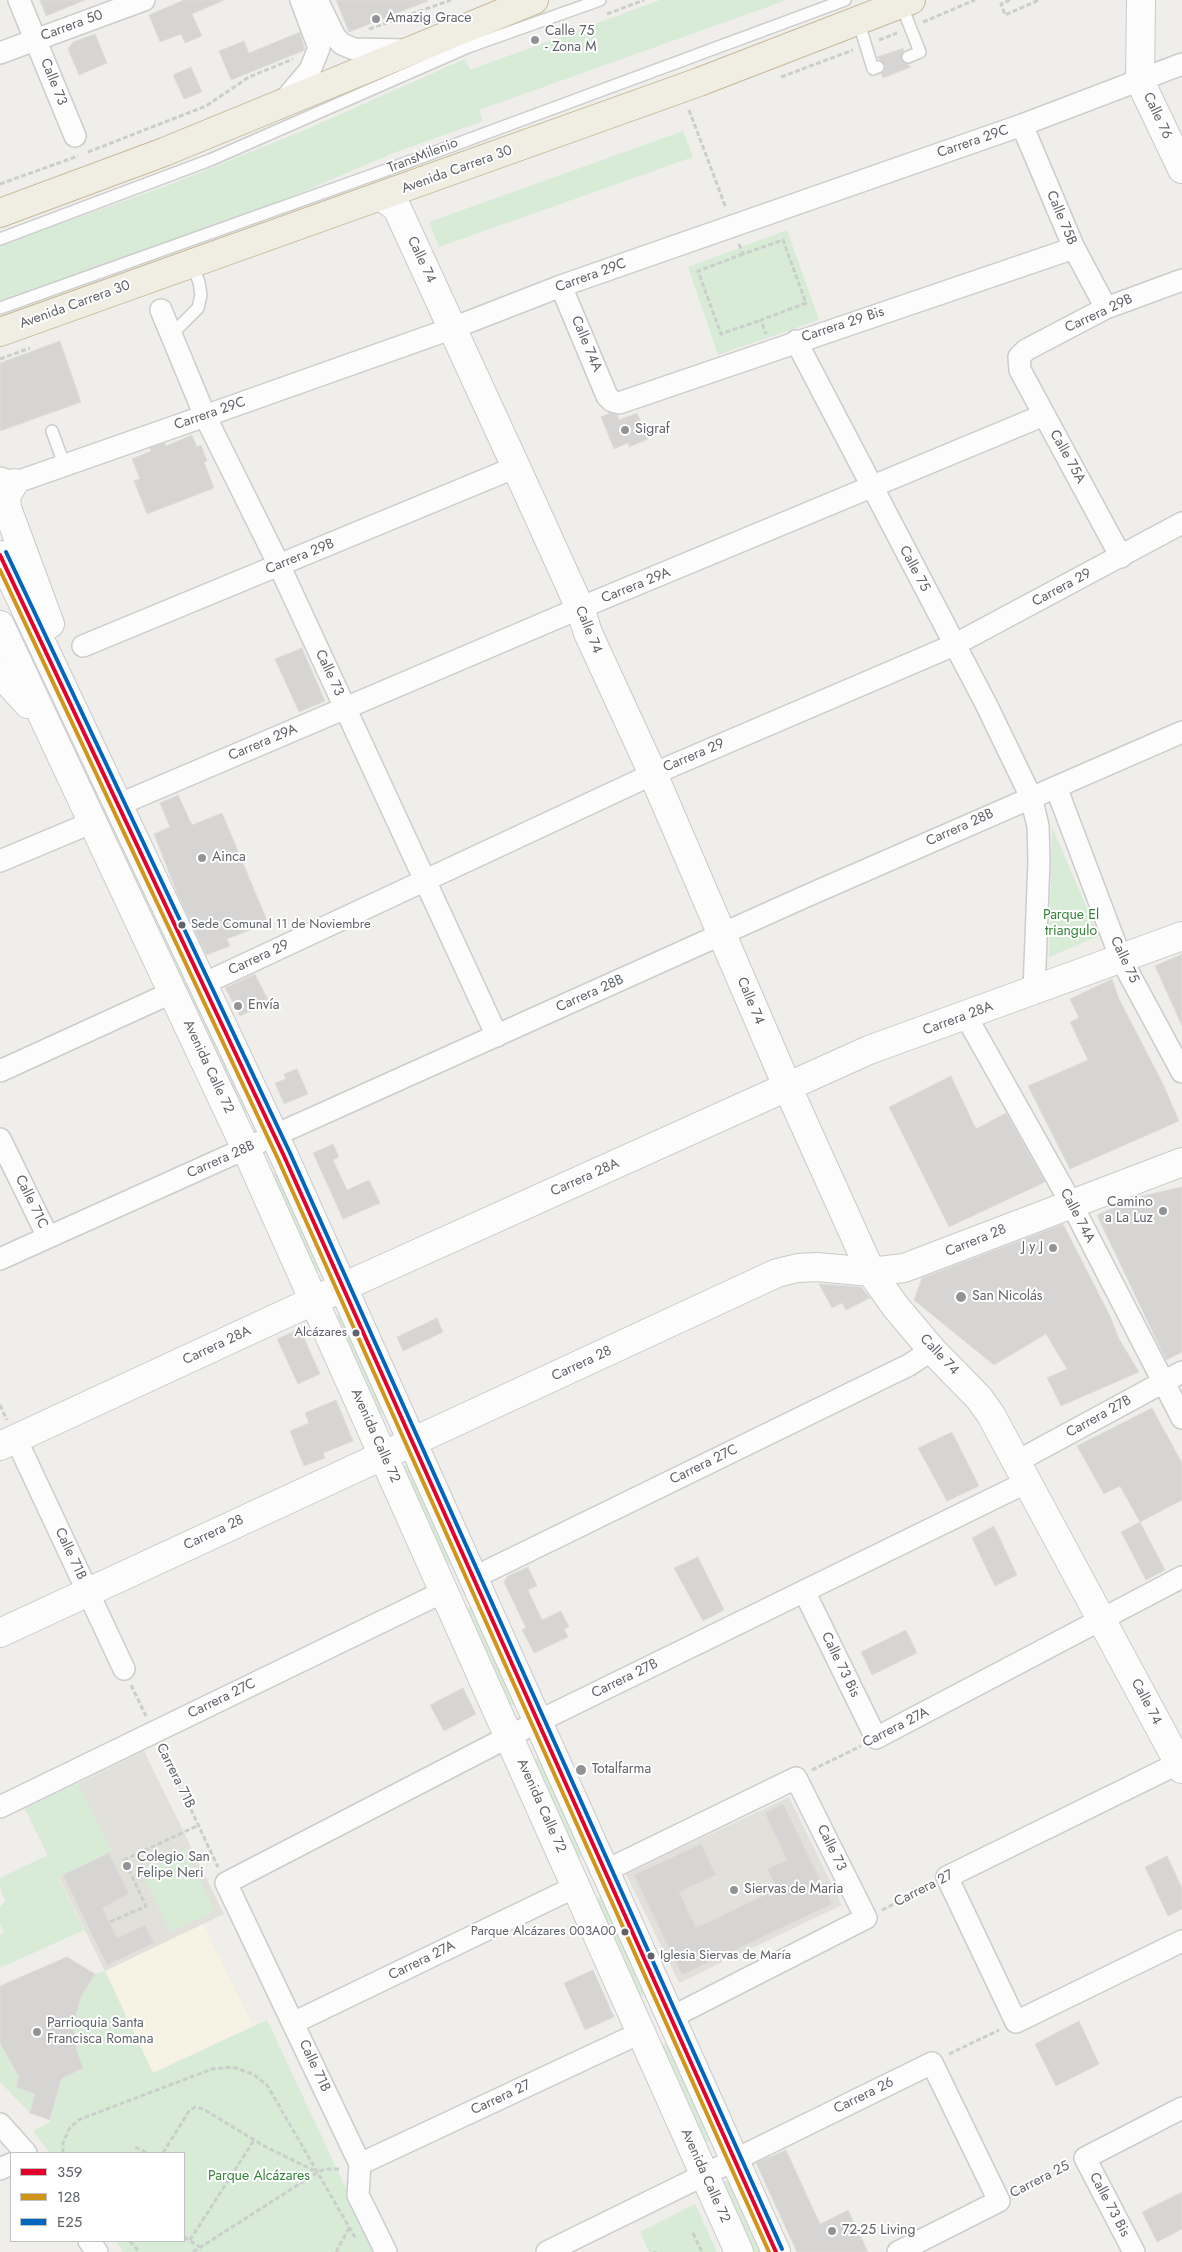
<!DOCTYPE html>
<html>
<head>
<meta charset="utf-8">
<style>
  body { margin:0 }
  #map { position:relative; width:1182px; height:2252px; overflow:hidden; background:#efeeea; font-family:Jost,sans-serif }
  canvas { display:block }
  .legend { position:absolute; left:10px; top:2152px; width:175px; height:90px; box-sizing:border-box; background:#fff; border:1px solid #bfc1c3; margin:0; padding:6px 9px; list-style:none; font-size:15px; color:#5f6368 }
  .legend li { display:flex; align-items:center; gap:10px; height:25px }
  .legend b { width:25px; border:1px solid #bfc1c3 }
</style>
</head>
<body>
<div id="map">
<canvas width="1182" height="2252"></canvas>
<ul class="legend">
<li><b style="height:6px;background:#e4002b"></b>359</li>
<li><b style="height:6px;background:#d1951a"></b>128</li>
<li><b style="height:6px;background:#0065bd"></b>E25</li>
</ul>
</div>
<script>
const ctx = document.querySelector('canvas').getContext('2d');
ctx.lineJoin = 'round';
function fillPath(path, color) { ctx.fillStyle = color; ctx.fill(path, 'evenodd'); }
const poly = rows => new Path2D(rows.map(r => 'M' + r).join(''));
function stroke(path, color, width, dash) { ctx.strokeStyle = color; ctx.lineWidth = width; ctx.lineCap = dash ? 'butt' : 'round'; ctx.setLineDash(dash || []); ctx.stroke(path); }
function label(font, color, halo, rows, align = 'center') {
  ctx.font = font + ' Jost,sans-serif'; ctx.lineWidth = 4; ctx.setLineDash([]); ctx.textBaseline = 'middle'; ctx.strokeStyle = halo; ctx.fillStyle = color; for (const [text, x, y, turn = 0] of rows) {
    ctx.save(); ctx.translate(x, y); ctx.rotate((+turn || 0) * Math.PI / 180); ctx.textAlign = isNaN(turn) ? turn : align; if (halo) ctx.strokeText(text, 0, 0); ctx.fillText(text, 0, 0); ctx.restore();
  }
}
const commercial = poly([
  [203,1924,253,2026,153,2073,105,1971]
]);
const education = poly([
  [144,1751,224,1914,105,1971,25,1809],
  [789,1797,842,1905,679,1983,626,1874]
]);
const green = poly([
  [660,0,787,0,479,110,483,121,391,154,270,206,0,300,0,245,164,187,300,132,465,59,470,70],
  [683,131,693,157,439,247,429,222],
  [787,230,819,320,718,355,688,267],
  [71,730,251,1110,241,1115,65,733],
  [1052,827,1099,936,1049,957],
  [280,1170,325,1268,313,1273,268,1176],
  [344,1312,389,1410,377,1415,333,1318],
  [412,1462,456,1560,444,1566,400,1468],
  [475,1604,520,1702,508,1707,464,1610],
  [543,1756,587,1854,575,1859,531,1761],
  [78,1783,112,1851,58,1877,84,1930,0,1968,0,1935,4,1933,0,1924,0,1907,5,1901,0,1888,0,1878,48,1855,25,1808],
  [185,1849,215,1911,170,1932,140,1870],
  [604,1895,648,1993,636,1998,592,1900],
  [105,1971,153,2073,267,2020,376,2252,124,2252,116,2241,184,2241,184,2153,50,2153,33,2131,50,2122,61,2079,83,2068,77,2052,73,2025,81,1997,88,1984,95,1974],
  [671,2041,715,2139,703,2144,659,2047],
  [0,2043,19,2077,16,2087,35,2094,30,2113,0,2082],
  [731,2179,764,2252,750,2252,719,2184],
  [695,2204,717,2252,649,2252,640,2232]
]);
const building = poly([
  [40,0,85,0,46,16,40,0],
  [184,0,224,0,192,14,202,36,185,43,181,34,160,42,149,15,184,0],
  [336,0,427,0,428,1,349,32,336,0],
  [300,32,305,50,231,80,219,51,244,41,249,53,300,32],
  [95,34,107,63,79,75,68,49,73,42,95,34],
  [904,48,901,59,911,67,883,78,881,74,884,71,885,65,877,57,904,48],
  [191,67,202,92,184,99,173,75,191,67],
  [60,341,81,402,0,431,0,363,60,341],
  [610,413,617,415,619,420,637,413,648,439,629,447,628,443,614,449,601,417,610,413],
  [192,435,197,447,201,445,207,461,204,462,214,488,147,514,134,481,140,479,132,459,151,451,150,448,165,443,166,446,192,435],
  [302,648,325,701,299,712,275,659,302,648],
  [178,795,192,825,222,813,268,923,227,939,230,946,206,955,177,893,154,834,170,827,160,803,178,795],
  [1182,954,1182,1026,1155,966,1182,954],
  [255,974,269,1002,240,1016,225,988,255,974],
  [1112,979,1119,999,1163,1084,1179,1121,1070,1169,1028,1086,1088,1060,1070,1022,1079,1018,1070,999,1112,979],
  [297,1069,308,1094,284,1104,275,1083,286,1079,284,1074,297,1069],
  [951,1076,976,1129,1006,1113,1045,1182,949,1227,889,1107,951,1076],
  [333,1144,339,1157,333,1160,347,1190,369,1180,380,1203,343,1219,313,1153,333,1144],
  [1182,1187,1182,1352,1166,1360,1097,1215,1138,1197,1182,1187],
  [1063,1224,1110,1316,1119,1339,1139,1372,1061,1406,1047,1378,1067,1369,1046,1334,994,1365,914,1300,922,1278,1063,1224],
  [819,1284,861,1287,870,1298,846,1310,842,1303,832,1308,819,1284],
  [437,1318,443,1332,403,1351,397,1337,437,1318],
  [300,1329,320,1374,298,1384,277,1339,300,1329],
  [336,1400,353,1441,323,1453,325,1458,304,1466,290,1431,309,1423,305,1413,336,1400],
  [1152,1408,1182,1463,1182,1500,1140,1522,1120,1486,1104,1494,1077,1446,1152,1408],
  [952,1432,979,1486,947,1501,918,1448,952,1432],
  [1140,1522,1165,1570,1146,1580,1121,1532,1140,1522],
  [994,1526,1017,1575,995,1586,972,1538,994,1526],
  [698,1557,724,1610,703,1621,674,1568,698,1557],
  [528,1567,537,1586,528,1590,542,1620,561,1611,569,1627,564,1629,568,1637,534,1653,522,1630,526,1628,504,1582,508,1576,528,1567],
  [906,1630,917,1653,872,1675,861,1652,906,1630],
  [463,1688,476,1714,444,1731,430,1705,463,1688],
  [783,1804,832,1904,682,1975,634,1875,701,1844,716,1875,679,1892,696,1928,777,1889,767,1869,787,1860,765,1813,783,1804],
  [109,1853,129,1894,102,1908,117,1938,145,1925,154,1943,107,1965,63,1875,109,1853],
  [1167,1856,1182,1888,1182,1909,1168,1916,1145,1867,1167,1856],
  [67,1957,95,1974,81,1997,73,2025,77,2052,83,2068,61,2079,50,2120,30,2113,35,2094,16,2087,19,2077,0,2043,0,1986,67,1957],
  [593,1970,614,2017,585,2030,564,1983,593,1970],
  [1079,2021,1099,2064,1056,2086,1035,2044,1079,2021],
  [786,2150,820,2224,848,2210,868,2252,797,2252,756,2163,786,2150],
  [1182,2192,1182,2229,1157,2242,1142,2212,1182,2192]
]);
const path = poly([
  [1010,0,1001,4,1005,15,1039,0],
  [607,14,644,0],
  [923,22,975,0],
  [369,29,451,0],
  [879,40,897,33],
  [781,77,853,50],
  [689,110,726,208],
  [88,152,206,106,249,77,293,59],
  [0,184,78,156],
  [739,244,743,254,783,240,806,303,761,320,766,334],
  [743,254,698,271,721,334,761,320],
  [0,359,30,348],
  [0,1405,7,1420],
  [131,1685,146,1716],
  [162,1748,218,1867],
  [812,1770,861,1746],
  [882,1910,930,1886],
  [110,1922,146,1906,124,1860,199,1825],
  [949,2054,999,2030],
  [135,2147,147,2153],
  [63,2153,63,2143,69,2129,78,2120,212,2069,232,2067,253,2074,267,2085,356,2239],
  [163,2153,189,2111,195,2107,203,2109,266,2147,317,2172],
  [1015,2193,1068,2166],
  [693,2233,702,2252],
  [184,2237,200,2247],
  [190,2240,254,2140],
  [130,2241,139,2252],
  [655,2251,655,2252],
  [193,2252,318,2172,325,2169,340,2169],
  [336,2252,349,2228]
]);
const lane = poly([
  [901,4,920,52,908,57],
  [858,20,873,69,878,67],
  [0,239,210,160,468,47,600,0],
  [0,308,392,168,845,0],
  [171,335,198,308,201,295,199,282,192,264],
  [52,431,64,464]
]);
const street = poly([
  [19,0,75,136],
  [317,0,335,37,342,44,354,49,406,50],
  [0,53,144,0],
  [283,102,310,70,319,48,301,0],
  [1022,125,1074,248,1106,308],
  [561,286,607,396,612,401,619,403,1074,248],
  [161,310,205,416,279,565,497,1036],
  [796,341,986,704,1031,797,1038,826,1039,860,1034,991],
  [0,478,14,483,205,416,453,328,561,286,1022,125,1182,64],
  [1121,557,1020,370,1019,357,1026,350,1106,308,1182,280],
  [83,646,516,467],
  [1056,787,1121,959,1182,1072],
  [118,805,580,608,1044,415],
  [0,861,93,822],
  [203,984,653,774,954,645,1182,523],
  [966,1016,1071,1203,1182,1418],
  [0,1071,173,992],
  [0,1139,48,1237],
  [0,1259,802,898,1182,732],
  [16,1439,124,1669],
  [1016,1462,1182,1372],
  [475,1577,909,1365,932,1350],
  [804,1591,876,1738,1182,1577],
  [1179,1763,947,1877,1016,2022,1182,1941],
  [0,1807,445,1591],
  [605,1871,796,1778,866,1918,670,2018],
  [293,2023,577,1886],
  [0,2124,26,2153],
  [360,2164,642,2032],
  [0,2169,11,2164],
  [89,2241,97,2252],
  [386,2252,358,2195,360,2164,226,1883,539,1721,1027,1482],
  [547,2252,932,2063,999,2201,898,2252],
  [1134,2252,1085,2158,1182,2108]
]);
const secondary = poly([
  [1141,0,1140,81,1182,169],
  [382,197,397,208,516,467,580,608,588,633,653,774,787,1086,871,1272,895,1306,932,1350,979,1398,991,1415,1182,1769],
  [14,483,6,496,7,508,50,624],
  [0,555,284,1156,776,2252],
  [0,625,246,1149,739,2252],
  [0,673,28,704],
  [0,1446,354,1282,869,1050,1182,936],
  [0,1633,777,1273,798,1268,817,1267,871,1272,904,1268,1182,1162]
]);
const highway = poly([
  [0,213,164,152,534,0],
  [0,332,699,82,911,0]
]);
const bus1 = poly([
  [0,555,284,1156,776,2252]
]);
const bus2 = poly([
  [0,570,278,1159,769,2252]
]);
const bus3 = poly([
  [6,552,290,1153,782,2249]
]);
const markers = [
  [376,19,5,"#919496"],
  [535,40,5,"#919496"],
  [625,430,5,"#919496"],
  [202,858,5,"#919496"],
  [182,925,4.5,"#5f6368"],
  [238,1006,5,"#919496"],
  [1163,1211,5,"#919496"],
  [1053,1248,5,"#919496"],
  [961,1297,6,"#919496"],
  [356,1333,4.5,"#5f6368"],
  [581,1770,6,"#919496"],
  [127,1866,5,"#919496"],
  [734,1890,5,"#919496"],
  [625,1932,4.5,"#5f6368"],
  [651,1956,4.5,"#5f6368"],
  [37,2032,5,"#919496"],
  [832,2231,5,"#919496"]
];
const busNames = [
  ["Sede Comunal 11 de Noviembre",191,925],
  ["Alcázares",347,1333,"right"],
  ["Parque Alcázares 003A00",616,1932,"right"],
  ["Iglesia Siervas de María",660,1956]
];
const poiNames = [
  ["Amazig Grace",386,19],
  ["Calle 75",545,32],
  ["- Zona M",545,48],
  ["Sigraf",635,430],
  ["Ainca",212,858],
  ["Envía",248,1006],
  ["Camino",1153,1203,"right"],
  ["a La Luz",1153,1219,"right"],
  ["J y J",1043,1248,"right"],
  ["San Nicolás",972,1297],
  ["Totalfarma",592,1770],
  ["Colegio San",137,1858],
  ["Felipe Neri",137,1874],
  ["Siervas de Maria",744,1890],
  ["Parrioquia Santa",47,2024],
  ["Francisca Romana",47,2040],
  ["72-25 Living",842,2231]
];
const streetNames = [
  ["Carrera 50",72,26,-20],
  ["Calle 73",53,82,68],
  ["Calle 76",1157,116,65],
  ["Carrera 29C",973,142,-19],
  ["TransMilenio",423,156,-21],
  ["Avenida Carrera 30",457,170,-20],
  ["Calle 75B",1061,218,67],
  ["Calle 74",421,260,65],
  ["Carrera 29C",591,276,-20],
  ["Avenida Carrera 30",75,305,-20],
  ["Carrera 29B",1099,314,-25],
  ["Carrera 29 Bis",843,325,-18],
  ["Calle 74A",586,344,67],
  ["Carrera 29C",210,414,-19],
  ["Calle 75A",1067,457,61],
  ["Carrera 29B",300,557,-22],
  ["Calle 75",914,569,62],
  ["Carrera 29A",636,586,-22],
  ["Carrera 29",1062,588,-28],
  ["Calle 74",588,630,68],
  ["Calle 73",329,673,65],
  ["Carrera 29A",263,743,-23],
  ["Carrera 29",694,756,-23],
  ["Carrera 28B",960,828,-24],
  ["Carrera 29",259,958,-25],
  ["Calle 75",1124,960,65],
  ["Carrera 28B",590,994,-24],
  ["Calle 74",750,1001,67],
  ["Carrera 28A",958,1019,-20],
  ["Avenida Calle 72",208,1067,65],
  ["Carrera 28B",221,1160,-24],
  ["Carrera 28A",585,1178,-24],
  ["Calle 71C",31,1202,64],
  ["Calle 74A",1077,1216,62],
  ["Carrera 28",976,1241,-22],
  ["Carrera 28A",217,1346,-25],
  ["Calle 74",939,1355,47],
  ["Carrera 28",582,1364,-25],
  ["Carrera 27B",1099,1417,-29],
  ["Avenida Calle 72",375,1436,66],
  ["Carrera 27C",704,1465,-26],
  ["Carrera 28",214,1533,-25],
  ["Calle 71B",70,1554,65],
  ["Calle 73 Bis",840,1665,64],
  ["Carrera 27B",625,1679,-26],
  ["Carrera 27C",222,1699,-26],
  ["Calle 74",1146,1702,62],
  ["Carrera 27A",896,1728,-27],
  ["Carrera 71B",175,1776,64],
  ["Avenida Calle 72",541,1806,66],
  ["Calle 73",831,1848,64],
  ["Carrera 27",924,1889,-27],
  ["Carrera 27A",422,1961,-26],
  ["Calle 71B",314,2066,65],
  ["Carrera 26",864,2096,-26],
  ["Carrera 27",501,2098,-25],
  ["Avenida Calle 72",705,2176,66],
  ["Carrera 25",1040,2180,-27],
  ["Calle 73 Bis",1109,2205,62]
];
const parkNames = [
  ["Parque El",1071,916],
  ["triangulo",1071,932],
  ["Parque Alcázares",259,2177]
];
fillPath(commercial, '#f7f3e4');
fillPath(education, '#e2e0da');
fillPath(green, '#d8ebd6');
fillPath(building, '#d6d5d3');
stroke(building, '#deddd9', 1);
stroke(lane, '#cbcccc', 14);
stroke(street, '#cbcccc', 24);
stroke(secondary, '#cacacb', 30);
stroke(highway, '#c8b996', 30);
stroke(path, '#cacfcc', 3, [5, 2.5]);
stroke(lane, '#fdfcfc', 11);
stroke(street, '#fdfcfc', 21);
stroke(secondary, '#fdfcfc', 28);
stroke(highway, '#f0ede3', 28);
stroke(bus1, '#e4002b', 4);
stroke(bus2, '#d1951a', 4);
stroke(bus3, '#0065bd', 4);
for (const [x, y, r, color] of markers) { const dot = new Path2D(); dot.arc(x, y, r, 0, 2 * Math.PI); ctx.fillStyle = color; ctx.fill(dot); stroke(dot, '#fff', 2); }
label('13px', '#5f6368', '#fff', busNames, 'left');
label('14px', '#5f6368', '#fff', poiNames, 'left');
label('14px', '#5f6368', '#fff', streetNames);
label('14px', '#348238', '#fff', parkNames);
</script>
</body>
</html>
